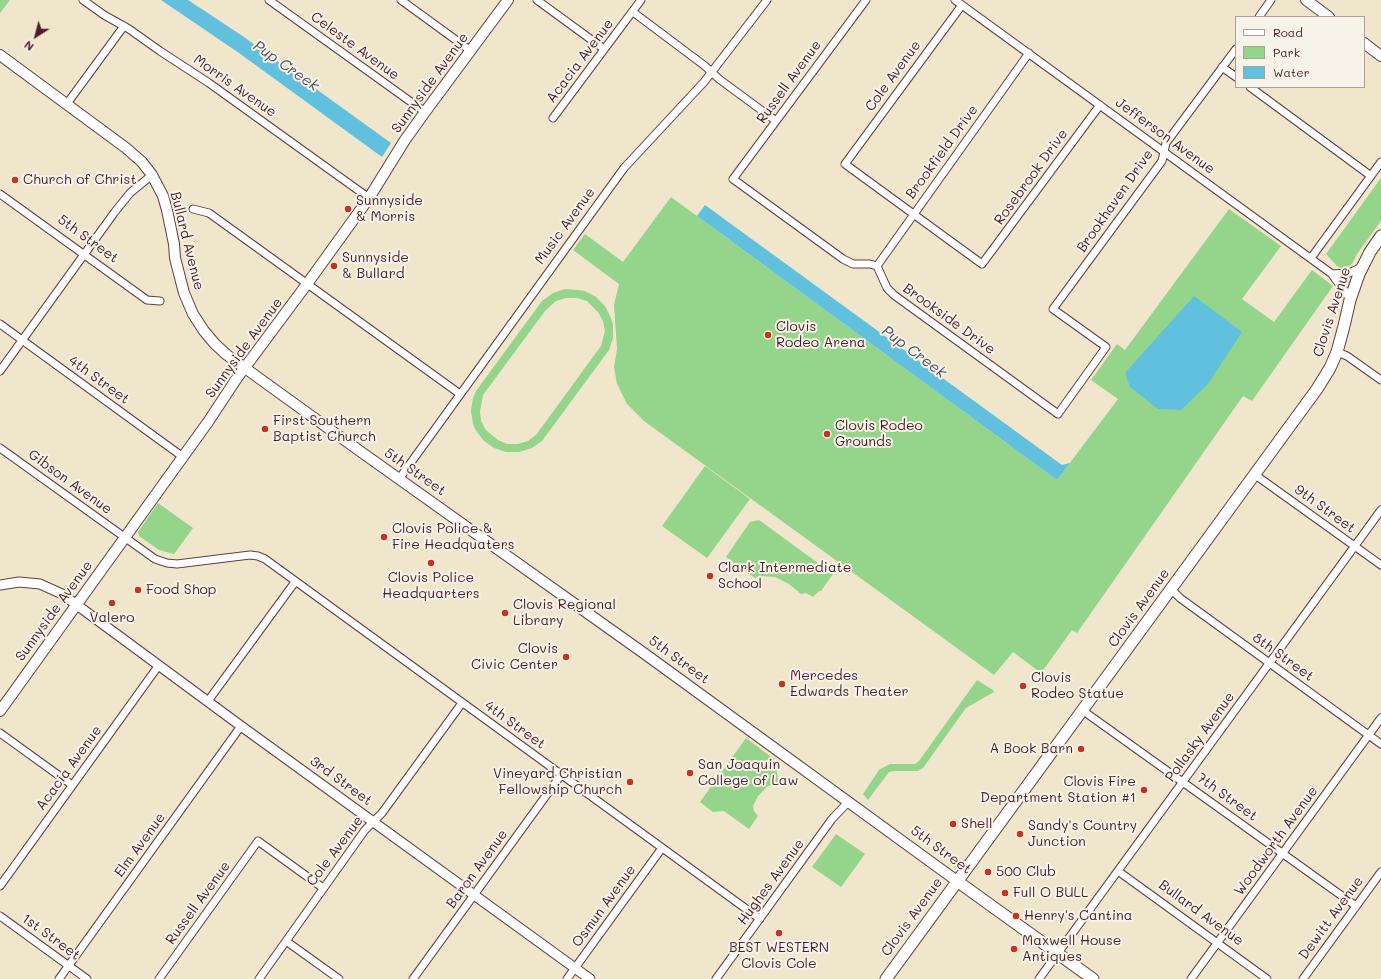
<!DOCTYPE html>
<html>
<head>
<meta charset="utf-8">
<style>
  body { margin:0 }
  #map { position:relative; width:1381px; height:979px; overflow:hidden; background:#f0e6cc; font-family:Mali,sans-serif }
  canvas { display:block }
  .legend { position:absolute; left:1235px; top:16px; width:130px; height:72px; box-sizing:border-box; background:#f7f3e8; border:1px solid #b29e9c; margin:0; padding:5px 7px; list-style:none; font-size:12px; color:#4a1f2b }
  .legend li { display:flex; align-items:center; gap:8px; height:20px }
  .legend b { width:20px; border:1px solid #b29e9c }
  .north { position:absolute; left:16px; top:16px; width:40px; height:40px; -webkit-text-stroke:3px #f7f3e8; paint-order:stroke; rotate:216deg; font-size:11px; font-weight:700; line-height:16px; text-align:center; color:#4a1f2b }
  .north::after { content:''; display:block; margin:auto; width:14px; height:18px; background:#4a1f2b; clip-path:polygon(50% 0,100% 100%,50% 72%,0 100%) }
</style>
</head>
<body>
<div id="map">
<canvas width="1381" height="979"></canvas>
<ul class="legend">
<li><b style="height:5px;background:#fff"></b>Road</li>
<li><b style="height:11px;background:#94d48b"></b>Park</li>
<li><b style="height:11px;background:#60c0de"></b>Water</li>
</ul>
<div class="north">N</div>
</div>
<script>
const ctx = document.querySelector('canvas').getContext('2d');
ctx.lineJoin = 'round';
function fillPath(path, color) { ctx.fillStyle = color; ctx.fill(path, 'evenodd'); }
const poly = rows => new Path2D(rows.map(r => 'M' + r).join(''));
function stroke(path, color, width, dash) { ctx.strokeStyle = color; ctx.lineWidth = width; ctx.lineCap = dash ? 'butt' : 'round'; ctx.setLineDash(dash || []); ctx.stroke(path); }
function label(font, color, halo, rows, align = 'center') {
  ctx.font = font + ' Mali,sans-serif'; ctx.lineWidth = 4; ctx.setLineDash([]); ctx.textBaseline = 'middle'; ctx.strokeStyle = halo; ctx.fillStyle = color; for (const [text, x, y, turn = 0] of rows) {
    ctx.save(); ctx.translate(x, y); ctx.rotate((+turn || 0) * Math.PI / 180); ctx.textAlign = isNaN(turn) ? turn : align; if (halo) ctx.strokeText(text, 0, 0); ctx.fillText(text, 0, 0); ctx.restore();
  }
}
const green = poly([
  [0,0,10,0,0,13],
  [1381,178,1381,221,1357,254,1352,264,1343,269,1337,266,1326,254],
  [671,197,1057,480,1118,399,1091,380,1117,344,1125,350,1229,209,1281,246,1242,299,1274,322,1312,270,1333,286,1252,401,1243,396,1077,633,1072,630,1041,673,1013,652,994,675,644,421,627,404,617,384,614,367,617,349,614,305,619,284,573,250,585,234,623,262],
  [565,289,578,290,585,291,596,297,605,306,611,318,613,325,613,338,609,350,542,441,532,448,519,452,506,452,494,448,483,440,475,429,473,424,471,411,473,398,476,391,542,301,553,293],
  [566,298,577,298,587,301,598,312,603,321,605,331,601,346,536,435,528,441,518,444,507,444,498,440,486,430,481,421,480,411,483,395,545,311,556,301],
  [705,466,750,499,707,558,662,526],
  [158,503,193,528,174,554,159,550,139,536,138,532],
  [759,520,833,574,821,591,819,591,813,597,806,593,801,594,789,584,775,577,760,576,755,578,726,557,750,522],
  [977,680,993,690,994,692,966,708,923,768,918,771,894,771,889,772,868,800,863,794,879,770,884,767,890,764,915,764,919,761],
  [746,738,774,759,779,783,768,786,758,796,753,806,754,811,758,816,749,829,724,811,713,812,700,802],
  [836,834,865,854,841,887,812,867]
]);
const water = poly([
  [161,0,188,0,244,37,391,143,382,157,239,53],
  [705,205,1062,465,1070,463,1057,480,697,216],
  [1194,296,1242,332,1208,384,1181,410,1158,409,1130,387,1125,373]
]);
const minor = poly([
  [83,0,104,15,129,29,160,51,209,83,369,198],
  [269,0,425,112],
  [401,0,471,51],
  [537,0,604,49],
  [866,0,733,179,843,259,853,264,870,264,877,266,887,288,894,295,1058,414,1106,347,1053,309,1162,161,1166,143,1236,49],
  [955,0,1332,274,1336,280,1345,291,1350,300],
  [962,5,845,164,949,240,982,264,1100,105],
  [633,12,705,66,719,79,776,121],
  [1259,17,1271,0],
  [1222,67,1236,77],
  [1250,87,1371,176],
  [66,105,124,26],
  [553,118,641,0],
  [0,194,147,300,160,301],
  [193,209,209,213,460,394],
  [1311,258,1381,162],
  [877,266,1029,53],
  [1332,274,1349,273,1362,267],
  [0,324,183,457],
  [1337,352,1347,356,1381,380],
  [0,371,114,213,130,193,152,175],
  [0,448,155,559,167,563,177,564,250,555,258,556,265,559,760,919],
  [1254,474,1381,565],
  [399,479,624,168,704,82,767,0],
  [1171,589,1180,598,1381,744],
  [208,701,295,582],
  [1082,710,1356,906],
  [0,733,72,785],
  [1118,871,1267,979],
  [0,886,159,665],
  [0,916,87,979],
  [286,941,339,979],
  [59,979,241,726],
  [159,979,258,841,323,888],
  [259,979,365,830,382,813,462,703],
  [413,979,561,775],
  [567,979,662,848],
  [716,979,832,819,849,801],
  [1039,979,1381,510],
  [1191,979,1381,718],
  [1303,979,1381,872]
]);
const tertiary = poly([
  [0,585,19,582,40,584,62,594,241,726,590,979]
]);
const secondary = poly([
  [1306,0,1329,17],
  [1364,43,1381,56],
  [0,55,126,148,142,162,152,175,163,196,167,210,174,244,175,258,184,293,193,314,204,331,215,344,227,355,357,449,645,654,957,881],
  [0,711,208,422,237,378,307,284,369,198,405,140,425,112,508,0]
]);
const primary = poly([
  [957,881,1093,979],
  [886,979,1317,389,1330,368,1337,352,1344,326,1350,300,1359,274,1370,252,1381,236]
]);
const markers = [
  [15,180,4,"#c8321e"],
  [348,209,4,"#c8321e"],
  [334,266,4,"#c8321e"],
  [768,335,4,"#c8321e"],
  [265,429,4,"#c8321e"],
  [827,434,4,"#c8321e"],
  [384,537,4,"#c8321e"],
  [431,563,4,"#c8321e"],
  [710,576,4,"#c8321e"],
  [138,590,4,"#c8321e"],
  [112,603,4,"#c8321e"],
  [505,613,4,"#c8321e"],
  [566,657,4,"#c8321e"],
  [782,684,4,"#c8321e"],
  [1023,686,4,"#c8321e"],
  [1081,749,4,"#c8321e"],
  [690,773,4,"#c8321e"],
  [630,782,4,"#c8321e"],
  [1144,790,4,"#c8321e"],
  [953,824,4,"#c8321e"],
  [1020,834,4,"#c8321e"],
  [988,872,4,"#c8321e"],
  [1005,893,4,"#c8321e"],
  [1016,916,4,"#c8321e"],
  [779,933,4,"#c8321e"],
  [1014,949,4,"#c8321e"]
];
const streetNames = [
  ["Celeste Avenue",355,46,36],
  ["Acacia Avenue",580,61,-53],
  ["Cole Avenue",893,76,-54],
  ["Russell Avenue",789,82,-54],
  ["Sunnyside Avenue",430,83,-54],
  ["Morris Avenue",235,86,35],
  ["Jefferson Avenue",1165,136,36],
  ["Brookfield Drive",942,152,-54],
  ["Rosebrook Drive",1031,177,-54],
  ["Brookhaven Drive",1115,201,-55],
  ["Music Avenue",565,226,-54],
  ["5th Street",88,239,36],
  ["Bullard Avenue",187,241,76],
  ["Clovis Avenue",1332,312,-72],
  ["Brookside Drive",949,319,36],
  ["Sunnyside Avenue",244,348,-54],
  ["4th Street",99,380,36],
  ["5th Street",415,472,35],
  ["Gibson Avenue",70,482,36],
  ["9th Street",1325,509,36],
  ["Clovis Avenue",1139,608,-54],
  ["Sunnyside Avenue",54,611,-54],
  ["8th Street",1283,657,36],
  ["5th Street",679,660,36],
  ["4th Street",515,725,36],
  ["Pollasky Avenue",1200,737,-54],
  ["Acacia Avenue",69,768,-54],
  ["3rd Street",341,781,36],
  ["7th Street",1227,797,36],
  ["Woodworth Avenue",1276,841,-54],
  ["Elm Avenue",140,845,-54],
  ["5th Street",941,850,36],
  ["Cole Avenue",335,851,-53],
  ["Baron Avenue",477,869,-54],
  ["Hughes Avenue",771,882,-54],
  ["Russell Avenue",198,903,-54],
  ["Osmun Avenue",604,906,-54],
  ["Bullard Avenue",1201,913,36],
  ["Clovis Avenue",912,917,-54],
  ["Dewitt Avenue",1331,918,-54],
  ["1st Street",51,937,36]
];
const poiNames = [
  ["Church of Christ",23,180],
  ["Sunnyside",356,201],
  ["& Morris",356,217],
  ["Sunnyside",342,258],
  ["& Bullard",342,274],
  ["Clovis",776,327],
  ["Rodeo Arena",776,343],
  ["First Southern",273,421],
  ["Baptist Church",273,437],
  ["Clovis Rodeo",835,426],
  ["Grounds",835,442],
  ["Clovis Police &",392,529],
  ["Fire Headquaters",392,545],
  ["Clark Intermediate",718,568],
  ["School",718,584],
  ["Clovis Police",431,578,"center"],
  ["Headquarters",431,594,"center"],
  ["Food Shop",146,590],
  ["Clovis Regional",513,605],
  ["Library",513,621],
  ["Valero",112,618,"center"],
  ["Clovis",558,649,"right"],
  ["Civic Center",558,665,"right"],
  ["Mercedes",790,676],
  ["Edwards Theater",790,692],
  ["Clovis",1031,678],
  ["Rodeo Statue",1031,694],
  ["A Book Barn",1073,749,"right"],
  ["San Joaquin",698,765],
  ["College of Law",698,781],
  ["Vineyard Christian",622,774,"right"],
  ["Fellowship Church",622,790,"right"],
  ["Clovis Fire",1136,782,"right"],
  ["Department Station #1",1136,798,"right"],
  ["Shell",961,824],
  ["Sandy's Country",1028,826],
  ["Junction",1028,842],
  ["500 Club",996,872],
  ["Full O BULL",1013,893],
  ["Henry's Cantina",1024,916],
  ["Maxwell House",1022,941],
  ["Antiques",1022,957],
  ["BEST WESTERN",779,948,"center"],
  ["Clovis Cole",779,964,"center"]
];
const waterNames = [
  ["Pup Creek",286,66,35],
  ["Pup Creek",914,352,37]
];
fillPath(green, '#94d48b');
fillPath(water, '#60c0de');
stroke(minor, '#633d43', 9);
stroke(tertiary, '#633d43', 11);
stroke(secondary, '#633d43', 12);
stroke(primary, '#633d43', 13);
stroke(minor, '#fff', 7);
stroke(tertiary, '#fff', 9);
stroke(secondary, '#fff', 10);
stroke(primary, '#fff', 11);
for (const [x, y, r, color] of markers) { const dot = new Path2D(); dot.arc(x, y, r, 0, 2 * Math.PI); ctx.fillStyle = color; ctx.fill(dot); stroke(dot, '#f7f3e8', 1.5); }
label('14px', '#4a1f2b', '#f7f3e8', streetNames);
label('14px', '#4a1f2b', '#f7f3e8', poiNames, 'left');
label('italic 15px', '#514f61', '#f7f3e8', waterNames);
</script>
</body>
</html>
